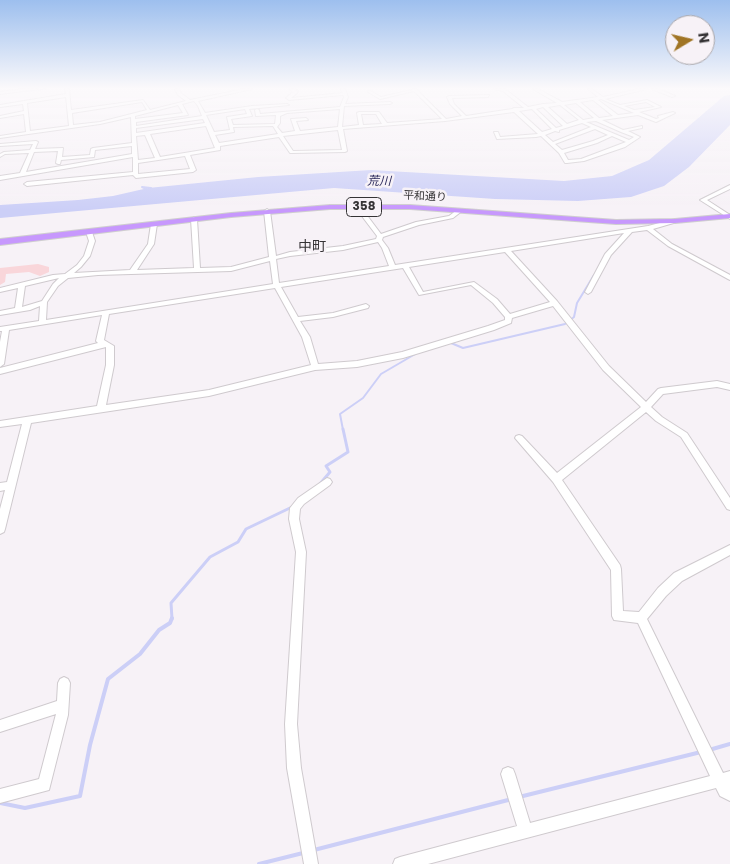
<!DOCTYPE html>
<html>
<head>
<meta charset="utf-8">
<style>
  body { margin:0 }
  #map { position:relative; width:730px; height:864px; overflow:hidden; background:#f7f2f7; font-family:Poppins,sans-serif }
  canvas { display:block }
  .north { position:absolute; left:665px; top:15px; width:50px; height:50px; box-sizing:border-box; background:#f7f2f7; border:1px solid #a9a6a9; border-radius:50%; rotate:81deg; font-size:14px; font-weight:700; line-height:20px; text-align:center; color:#353335 }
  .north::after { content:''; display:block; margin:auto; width:18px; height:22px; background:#a07525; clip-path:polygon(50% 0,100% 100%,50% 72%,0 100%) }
</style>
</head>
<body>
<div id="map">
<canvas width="730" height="864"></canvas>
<div class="north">N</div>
</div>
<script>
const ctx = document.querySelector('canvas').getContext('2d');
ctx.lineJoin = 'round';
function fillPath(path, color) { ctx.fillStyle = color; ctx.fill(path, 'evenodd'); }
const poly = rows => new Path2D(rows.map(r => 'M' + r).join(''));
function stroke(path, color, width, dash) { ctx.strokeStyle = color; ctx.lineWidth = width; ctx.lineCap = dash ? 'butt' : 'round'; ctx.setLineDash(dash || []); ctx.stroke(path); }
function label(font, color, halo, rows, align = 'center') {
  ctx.font = font + ' Poppins,"Noto Sans JP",sans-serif'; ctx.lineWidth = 5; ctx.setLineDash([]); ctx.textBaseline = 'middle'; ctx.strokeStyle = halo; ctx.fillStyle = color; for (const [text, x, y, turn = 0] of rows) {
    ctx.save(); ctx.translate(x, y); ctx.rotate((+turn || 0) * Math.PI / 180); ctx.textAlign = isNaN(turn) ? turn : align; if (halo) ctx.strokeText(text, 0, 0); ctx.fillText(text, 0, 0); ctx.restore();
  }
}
const green = poly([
  [38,264,49,267,49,272,40,276,29,272,6,274,5,282,0,285,0,268]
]);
const water = poly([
  [730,95,730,125,689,167,664,186,631,197,578,201,495,199,334,188,0,218,0,205,78,200,113,196,148,188,258,177,371,170,564,181,612,176,649,160,724,96]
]);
const streamFar3 = poly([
  [0,94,46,89]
]);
const streamFar2 = poly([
  [146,189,142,187,151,188],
  [451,343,463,348,565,324,574,317,577,303,594,275],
  [343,430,340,414,363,398,381,374,417,353]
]);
const streamFar1 = poly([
  [319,485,330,472,326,466,348,452,343,429],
  [172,619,171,603,210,557,238,542,246,529,292,507]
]);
const stream = poly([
  [709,750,730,744],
  [519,797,701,752],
  [0,803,25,808,80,796,90,745,108,679,140,654,159,630,170,623,172,618],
  [314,850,512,799],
  [259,864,303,853]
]);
const minor = poly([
  [25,89,38,89,0,94,0,92,25,89],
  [65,89,69,89,71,110,143,100,150,110,186,101,178,95,175,89,179,89,181,93,190,100,244,89,252,89,198,101,205,113,252,106,287,104,289,105,249,109,252,116,231,119,233,125,275,124,276,115,256,116,255,110,257,109,259,110,260,114,340,107,344,97,343,95,289,100,286,98,293,92,290,89,295,89,298,92,291,98,343,93,341,89,345,89,348,97,345,104,390,102,392,103,390,104,344,106,342,127,359,125,357,113,359,112,379,112,387,123,442,119,414,91,380,99,368,92,369,90,381,97,416,89,446,119,462,116,450,104,447,97,449,96,489,95,488,97,452,98,454,104,466,116,512,109,514,108,524,108,503,91,494,89,505,89,528,107,543,104,557,103,533,89,538,89,562,102,598,97,588,89,592,89,603,97,639,89,647,89,605,99,620,105,647,100,661,107,639,112,656,119,659,118,658,116,673,112,675,113,656,122,638,115,602,120,623,130,642,126,642,128,628,131,640,137,625,147,584,161,567,163,565,163,559,153,541,136,536,137,497,139,494,132,498,132,500,137,538,134,514,112,445,121,343,129,347,151,345,152,292,153,290,153,279,137,220,146,220,150,190,155,196,170,193,172,136,178,133,175,27,186,24,184,27,182,133,172,133,157,0,180,0,176,20,173,29,153,5,154,0,157,0,154,4,152,30,150,33,144,0,146,0,144,36,141,38,142,35,149,63,148,62,157,90,155,91,149,93,148,132,143,131,117,100,124,0,138,0,136,26,132,24,114,0,118,0,116,24,111,23,104,0,107,0,105,66,94,65,89],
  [66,97,69,126,30,131,27,103,66,97],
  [593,100,613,116,599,118,580,102,593,100],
  [598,100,601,99,634,113,618,115,598,100],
  [194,101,198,106,202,116,136,126,136,122,188,115,182,104,194,101],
  [142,102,147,110,100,122,73,125,72,113,142,102],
  [646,102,655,107,634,110,624,106,646,102],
  [576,103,594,118,583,120,564,105,576,103],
  [178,105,183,113,135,119,135,116,178,105],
  [560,105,579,120,567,124,548,107,560,105],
  [543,107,563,126,556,128,536,109,543,107],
  [245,109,247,114,227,117,230,130,214,132,206,115,245,109],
  [340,109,338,127,300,131,296,121,308,120,306,118,291,119,295,131,282,133,277,127,280,123,280,116,287,113,340,109],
  [532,109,552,129,542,132,519,111,532,109],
  [361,114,376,114,382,124,363,125,361,114],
  [203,119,205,123,136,133,136,128,203,119],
  [596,121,621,132,634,137,629,140,586,122,596,121],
  [582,123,591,127,553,142,545,135,555,131,559,132,559,130,582,123],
  [206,126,215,148,160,157,150,134,206,126],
  [273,126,278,134,219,143,215,135,234,132,233,127,273,126],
  [595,129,608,135,593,141,562,150,555,144,595,129],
  [338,130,342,150,293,151,283,136,338,130],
  [145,135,155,158,138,160,136,136,145,135],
  [612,136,626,142,581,159,568,160,564,153,597,143,612,136],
  [132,146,132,154,26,172,34,152,58,151,56,163,58,164,60,164,61,160,94,157,95,150,132,146],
  [185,156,190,169,138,174,138,163,185,156],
  [652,89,658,89,675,96,672,97,652,89],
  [730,185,730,189,707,200,730,215,730,219,700,200,730,185],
  [358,205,360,206,381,234,416,222,449,216,457,210,462,211,453,218,419,225,383,237,382,240,388,248,395,265,648,226,675,219,678,221,677,222,653,229,672,244,730,275,730,280,728,279,668,246,647,230,632,232,611,255,591,292,588,294,585,292,605,254,624,233,511,251,557,301,609,366,646,402,658,389,661,388,717,381,730,384,730,390,717,387,663,394,651,407,662,417,687,433,730,498,730,510,727,509,681,437,656,421,646,412,562,480,620,565,621,569,623,611,639,612,658,588,674,573,730,545,730,555,682,581,666,596,647,619,723,773,730,771,730,801,720,796,716,788,428,864,393,864,395,859,400,857,517,826,501,774,503,769,508,767,513,769,515,774,530,823,710,776,638,623,614,620,612,616,611,570,553,482,515,438,516,436,519,435,522,436,557,473,641,407,603,370,553,306,512,318,511,323,494,330,403,358,357,367,315,370,209,396,31,423,5,529,4,532,0,534,0,509,5,490,0,491,0,483,7,482,22,424,0,427,0,421,97,406,106,365,106,347,0,374,0,368,98,343,96,341,102,315,9,330,4,364,0,367,0,342,2,331,0,331,0,327,39,321,40,306,30,310,0,315,0,311,15,308,18,288,0,292,0,288,53,275,65,274,77,265,84,256,89,241,86,232,89,230,92,232,95,241,90,256,81,267,74,273,130,270,148,244,151,224,154,222,157,224,154,244,137,270,194,268,191,219,194,217,197,219,200,268,231,267,269,257,264,211,267,209,270,211,276,256,290,252,343,246,376,239,377,236,355,207,358,205],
  [378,242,382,248,389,266,279,283,276,259,290,256,343,250,378,242],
  [505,252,550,302,510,314,497,299,474,282,423,292,409,267,505,252],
  [270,261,273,284,46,320,47,302,58,286,68,278,98,275,231,271,270,261],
  [403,268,419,295,471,285,493,303,505,317,505,320,488,326,402,352,357,361,318,364,310,337,300,321,333,317,368,308,369,306,366,304,333,313,298,317,281,287,403,268],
  [59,278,53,284,42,301,22,307,25,286,59,278],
  [275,288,302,337,311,365,209,390,106,405,114,365,114,346,104,340,109,314,275,288],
  [327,478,330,479,332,482,330,485,304,504,300,509,299,519,306,552,297,724,301,768,318,864,304,864,287,768,285,724,296,552,289,519,290,508,298,498,327,478],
  [64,677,68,679,70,683,68,715,49,790,0,803,0,789,39,779,56,714,0,732,0,720,57,701,58,683,60,679,64,677]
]);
const highway = poly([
  [330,205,410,205,616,220,675,219,730,214,730,218,675,223,616,224,410,209,330,209,231,217,0,245,0,239,231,213,330,205]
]);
const farStreetnames = [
  ["平和通り",425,197,3]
];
const farWaternames = [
  ["荒川",379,182,1]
];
const shields = [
  [364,207,35]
];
const shieldNames = [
  ["358",364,207]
];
const farQuarternames = [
  ["中町",312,247]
];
fillPath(green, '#f9d6da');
fillPath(water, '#cccff7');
stroke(streamFar3, '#cccff7', 1);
stroke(streamFar2, '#cccff7', 2);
stroke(streamFar1, '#cccff7', 3);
stroke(stream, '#cccff7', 4);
stroke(minor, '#cfcace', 2);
stroke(highway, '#cfcecf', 2);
fillPath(minor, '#fff');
fillPath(highway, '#c798fd');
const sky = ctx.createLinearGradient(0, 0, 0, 210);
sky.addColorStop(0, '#9dbfee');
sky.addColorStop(0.42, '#fbf9fb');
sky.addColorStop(1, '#fbf9fb00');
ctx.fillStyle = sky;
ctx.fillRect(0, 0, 730, 210);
label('11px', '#353335', '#f7f2f7', farStreetnames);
label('italic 12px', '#2b295b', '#f7f2f7', farWaternames);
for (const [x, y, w] of shields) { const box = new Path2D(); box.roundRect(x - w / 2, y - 9.5, w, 19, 4); ctx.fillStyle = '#f7f2f7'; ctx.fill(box); stroke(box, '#353335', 1); }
label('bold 12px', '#353335', null, shieldNames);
label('14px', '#353335', '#f7f2f7', farQuarternames);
</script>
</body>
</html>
